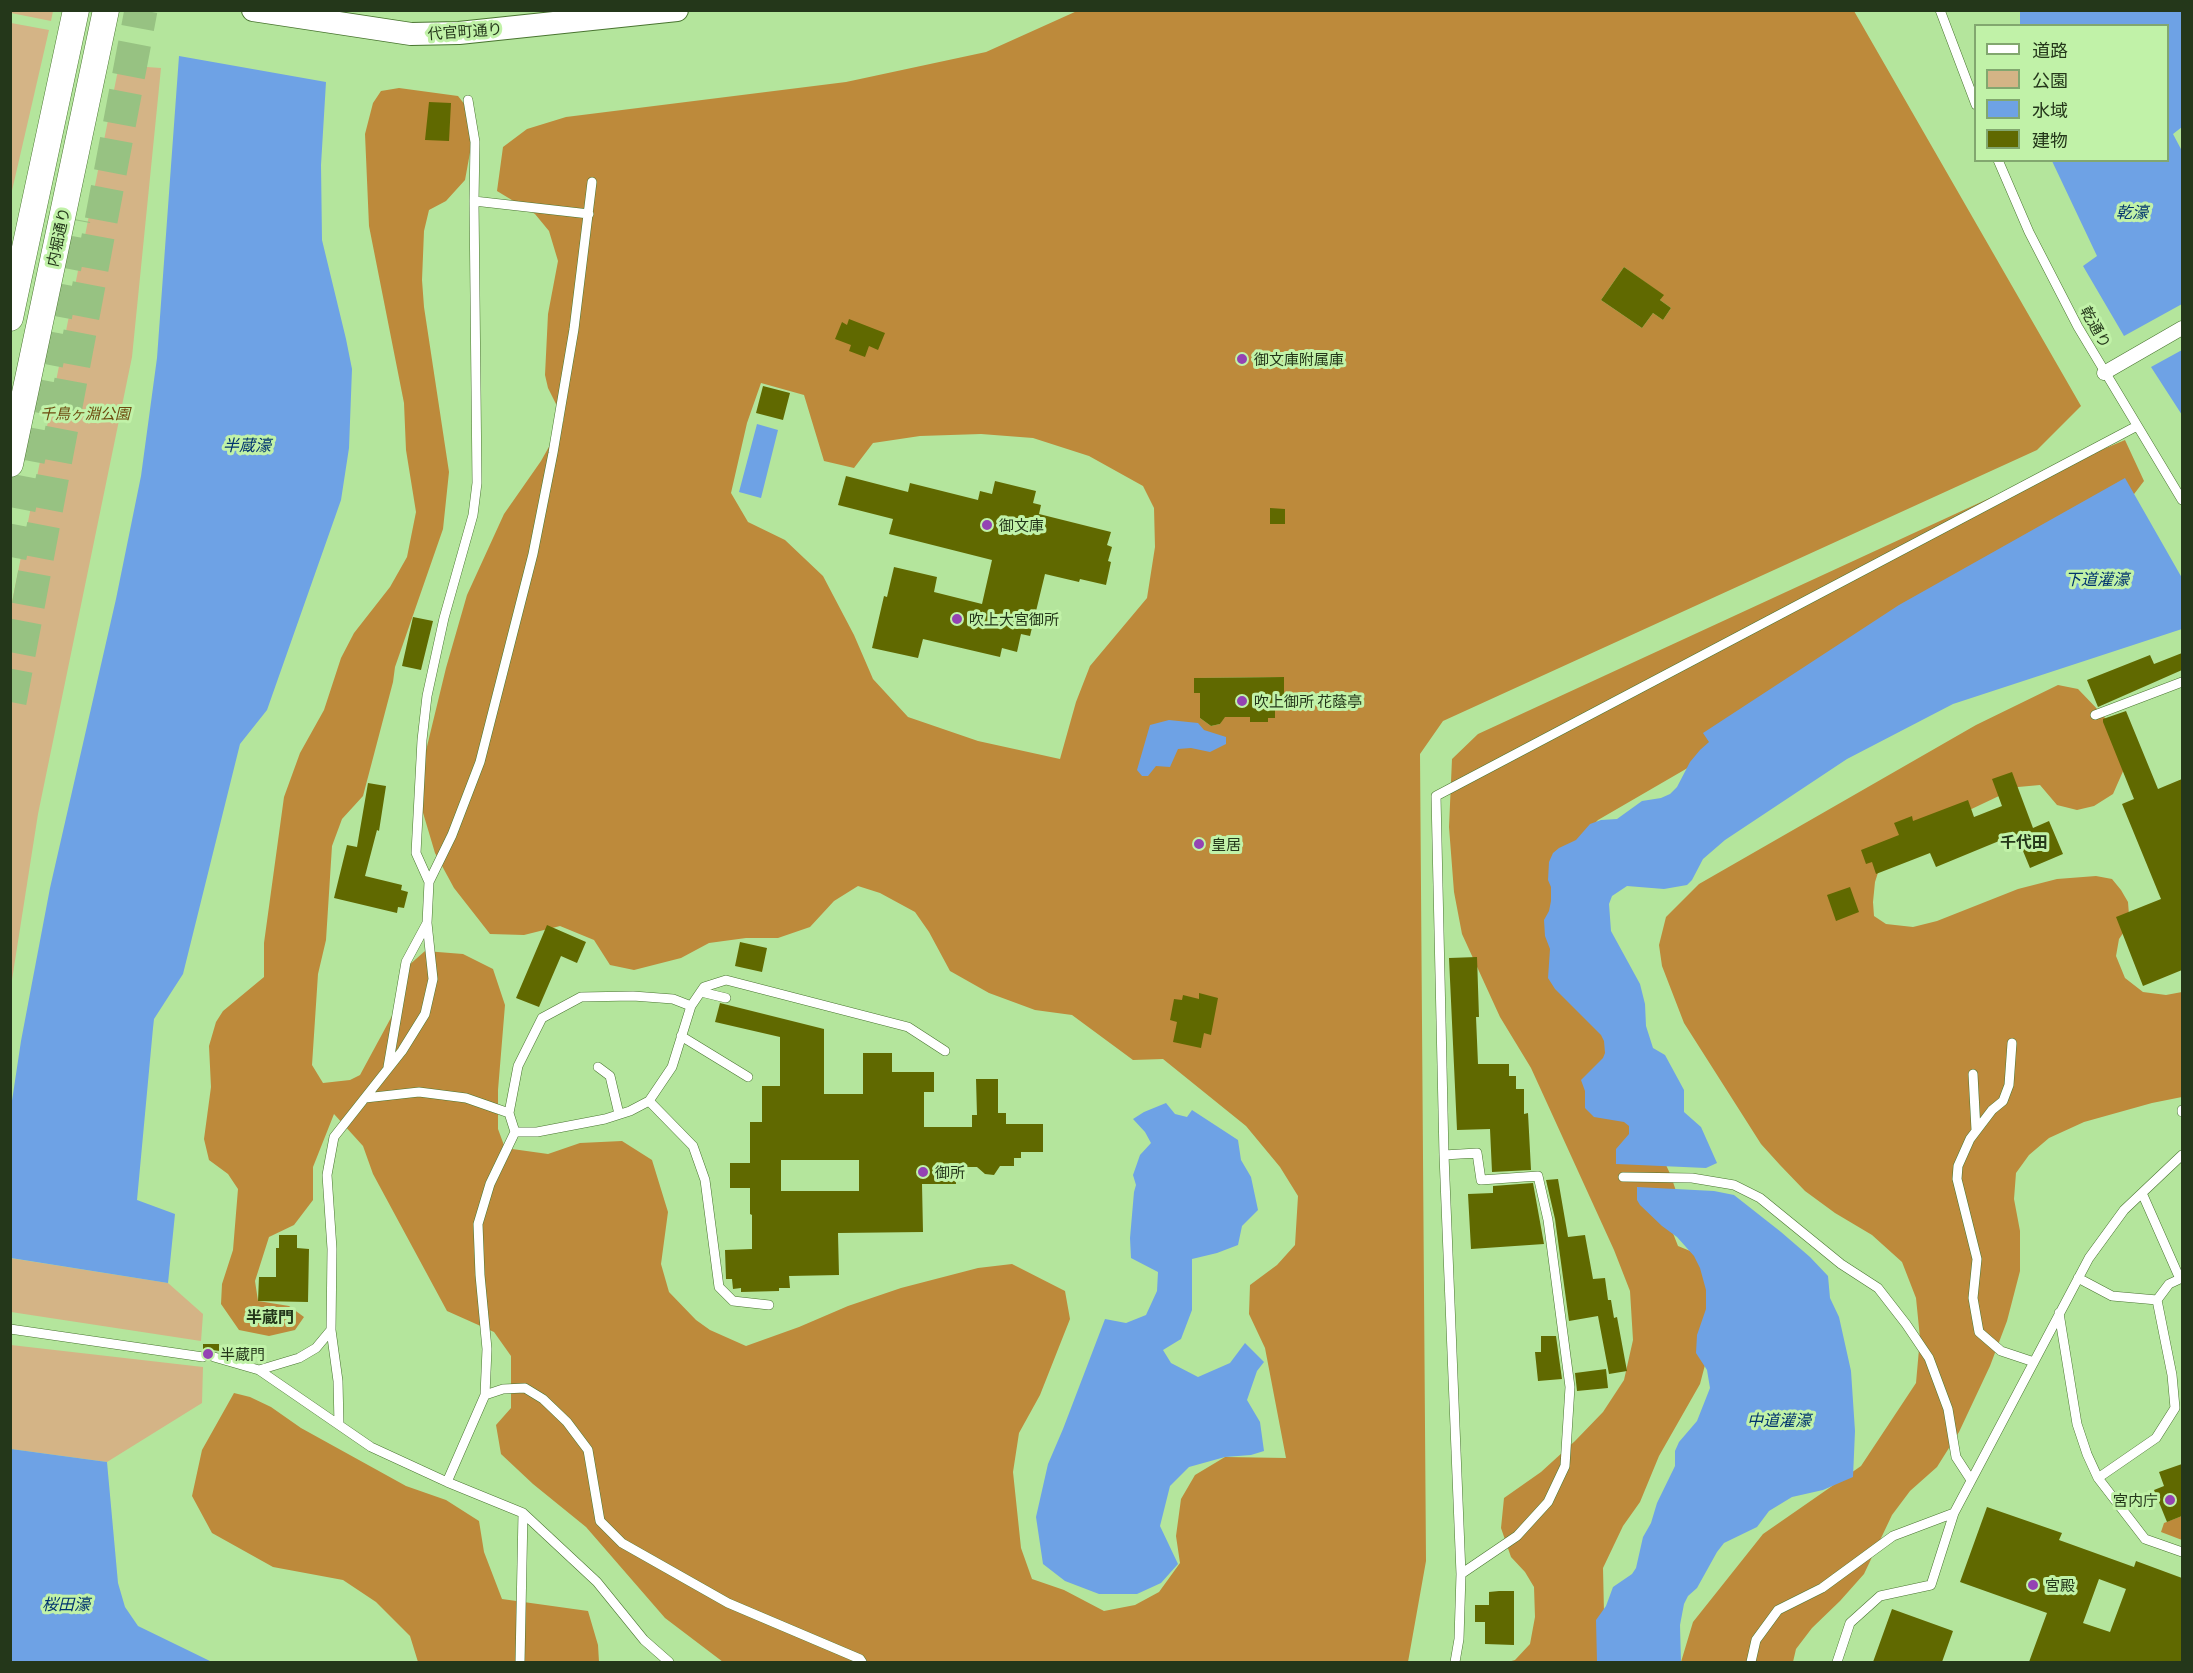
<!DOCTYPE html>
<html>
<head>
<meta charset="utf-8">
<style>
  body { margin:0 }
  #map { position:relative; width:2193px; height:1673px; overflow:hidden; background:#b4e59c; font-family:Georgia,"Noto Sans JP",serif }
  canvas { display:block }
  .frame { position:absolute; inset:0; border:12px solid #24371a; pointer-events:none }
  .legend { position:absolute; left:1974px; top:24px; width:195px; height:138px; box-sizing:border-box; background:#c1f2a8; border:2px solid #82a76f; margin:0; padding:8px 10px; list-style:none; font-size:18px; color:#24371a }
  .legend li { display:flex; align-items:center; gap:12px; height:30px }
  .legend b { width:30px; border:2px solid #82a76f }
</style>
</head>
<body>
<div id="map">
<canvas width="2193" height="1673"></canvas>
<div class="frame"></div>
<ul class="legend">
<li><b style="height:8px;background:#fff"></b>道路</li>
<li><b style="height:16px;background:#d4b486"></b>公園</li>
<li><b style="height:16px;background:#6ea2e5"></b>水域</li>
<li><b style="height:16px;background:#606900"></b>建物</li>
</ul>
</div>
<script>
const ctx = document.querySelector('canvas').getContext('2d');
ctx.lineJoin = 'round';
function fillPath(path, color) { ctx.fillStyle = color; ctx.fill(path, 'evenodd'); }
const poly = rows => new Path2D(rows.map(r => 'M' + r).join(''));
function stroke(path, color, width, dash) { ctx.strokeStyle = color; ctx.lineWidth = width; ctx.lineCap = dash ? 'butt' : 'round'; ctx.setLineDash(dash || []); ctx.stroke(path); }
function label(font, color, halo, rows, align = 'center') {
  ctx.font = font + ' Georgia,"Noto Sans JP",serif'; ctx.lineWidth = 6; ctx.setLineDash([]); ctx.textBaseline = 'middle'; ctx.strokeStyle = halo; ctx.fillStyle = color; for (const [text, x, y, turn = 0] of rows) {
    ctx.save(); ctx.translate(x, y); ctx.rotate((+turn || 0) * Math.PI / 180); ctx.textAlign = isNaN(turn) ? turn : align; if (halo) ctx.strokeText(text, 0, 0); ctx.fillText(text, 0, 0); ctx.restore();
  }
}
const green = poly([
  [10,11,53,10,53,11,51,21,11,13],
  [11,23,49,30,11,195,10,23],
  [119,65,161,68,132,357,38,814,11,986,11,607],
  [10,1258,168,1283,203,1314,201,1341,11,1312],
  [11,1345,203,1367,202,1403,107,1462,11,1449]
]);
const forest = poly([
  [1077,11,1854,11,2081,406,2037,450,1443,721,1420,754,1426,1561,1408,1662,723,1662,665,1618,586,1527,533,1484,501,1454,496,1425,511,1408,511,1356,494,1332,447,1311,373,1174,363,1146,334,1114,313,1167,313,1200,294,1225,269,1237,255,1281,258,1301,289,1306,304,1317,295,1330,269,1336,239,1330,221,1304,222,1284,233,1250,238,1189,228,1174,209,1160,204,1139,211,1087,209,1046,216,1022,223,1011,264,977,264,943,284,797,300,753,324,710,341,658,354,633,390,587,407,557,416,512,406,450,404,403,369,226,365,134,373,103,381,91,399,88,458,96,473,115,471,147,465,180,446,201,429,210,424,231,422,280,424,307,449,472,443,529,395,667,393,682,363,796,342,819,332,846,326,940,318,974,312,1065,323,1083,350,1080,360,1075,400,1001,408,966,425,951,463,954,493,969,505,1005,498,1090,498,1129,505,1148,548,1154,580,1143,622,1141,652,1160,668,1212,661,1264,669,1292,696,1320,710,1330,746,1346,799,1327,848,1306,901,1288,978,1268,1012,1264,1065,1291,1070,1319,1040,1395,1019,1433,1013,1472,1021,1548,1032,1579,1064,1590,1104,1611,1135,1605,1159,1592,1180,1563,1176,1536,1181,1499,1195,1475,1225,1457,1286,1458,1265,1348,1249,1314,1250,1285,1277,1265,1295,1245,1298,1196,1280,1167,1246,1126,1163,1059,1133,1060,1072,1015,1035,1010,989,993,950,971,929,932,915,912,880,893,858,886,834,901,810,927,778,938,746,938,709,943,681,958,634,970,610,965,594,940,560,926,524,935,490,934,454,888,435,853,421,806,423,763,446,668,467,595,504,514,541,461,564,420,548,388,545,375,548,314,558,261,549,231,535,214,497,191,503,147,527,129,566,117,846,82,986,52],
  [1624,267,1663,295,1660,300,1671,308,1663,320,1653,313,1642,328,1601,300],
  [761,383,804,395,824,461,854,468,873,443,920,436,981,434,1033,438,1089,456,1143,486,1154,508,1155,547,1147,598,1090,666,1076,702,1060,759,978,741,908,717,873,679,854,635,823,576,785,540,748,522,731,493,747,423],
  [1284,677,1275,709,1275,717,1268,718,1267,722,1250,722,1250,717,1223,717,1220,724,1211,726,1200,718,1200,693,1194,692,1195,678],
  [2125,440,2144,481,2128,502,1760,726,1598,820,1564,854,1662,1156,1671,1176,1682,1209,1669,1223,1678,1246,1707,1258,1711,1342,1700,1384,1659,1456,1640,1502,1623,1526,1603,1568,1604,1613,1601,1662,1508,1662,1515,1660,1530,1644,1535,1617,1534,1587,1525,1572,1511,1557,1501,1528,1504,1498,1541,1472,1575,1441,1603,1412,1624,1380,1633,1340,1630,1291,1614,1250,1531,1068,1500,1017,1462,934,1454,892,1449,827,1452,759,1478,734,2018,485],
  [2058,685,2078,689,2102,714,2115,732,2124,769,2113,794,2094,806,2077,810,2057,805,2040,785,2018,787,1906,840,1882,860,1875,882,1873,902,1874,916,1886,924,1913,927,1937,921,2018,889,2057,879,2096,876,2112,879,2121,890,2128,902,2129,915,2128,926,2119,939,2116,956,2125,978,2143,992,2166,995,2182,992,2182,1097,2152,1103,2084,1122,2049,1138,2029,1155,2016,1173,2014,1199,2020,1231,2020,1271,2007,1321,1990,1366,1959,1432,1937,1467,1910,1491,1892,1515,1864,1574,1840,1601,1812,1628,1796,1649,1793,1662,1681,1662,1693,1622,1763,1534,1861,1466,1916,1383,1920,1338,1916,1298,1902,1262,1872,1235,1835,1213,1805,1191,1780,1165,1761,1144,1684,1023,1662,966,1659,945,1666,917,1699,884,1976,725],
  [234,1393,250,1397,271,1407,301,1428,406,1486,446,1500,479,1521,484,1552,502,1599,588,1611,598,1645,599,1662,418,1662,410,1636,376,1602,343,1580,273,1567,212,1533,192,1496,202,1450],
  [2182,1516,2182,1540,2161,1532,2164,1523]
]);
const water = poly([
  [2020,11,2182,11,2182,127,2173,134,2182,151,2182,304,2124,336,2083,266,2097,256,2052,161,2168,160,2168,26,2020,25],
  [179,56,326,82,321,165,322,240,346,339,352,369,349,448,341,500,267,710,240,744,183,974,154,1019,153,1028,137,1200,175,1214,168,1283,11,1258,10,1114,21,1041,50,888,116,599,141,476,157,358],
  [2182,350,2182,415,2151,367],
  [757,424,778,430,761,498,739,492],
  [2125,478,2182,578,2182,629,1953,704,1847,759,1725,840,1703,859,1692,880,1687,885,1664,889,1627,886,1612,896,1609,904,1611,931,1640,984,1645,1004,1646,1026,1653,1048,1665,1055,1684,1090,1684,1112,1701,1127,1717,1163,1706,1168,1616,1164,1616,1149,1629,1134,1629,1126,1624,1122,1594,1117,1585,1108,1585,1091,1581,1080,1603,1058,1605,1053,1604,1041,1601,1035,1555,989,1548,978,1550,949,1545,936,1544,920,1549,911,1551,901,1551,887,1548,880,1549,862,1553,853,1559,848,1576,840,1590,824,1601,820,1617,819,1642,801,1661,798,1670,794,1677,787,1690,762,1700,750,1709,742,1703,733,1899,605],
  [1169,720,1198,723,1204,730,1226,737,1226,744,1210,752,1191,748,1178,749,1170,767,1156,766,1148,776,1142,776,1137,770,1150,725],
  [1166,1103,1175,1114,1187,1117,1192,1110,1238,1140,1241,1160,1251,1177,1258,1210,1242,1226,1238,1245,1217,1253,1192,1259,1192,1310,1181,1339,1163,1350,1171,1363,1198,1377,1230,1363,1245,1343,1264,1362,1257,1371,1247,1400,1260,1422,1264,1451,1251,1455,1225,1457,1189,1467,1170,1486,1160,1526,1178,1564,1161,1583,1137,1594,1099,1594,1065,1581,1043,1564,1036,1517,1048,1464,1063,1429,1105,1319,1126,1323,1146,1315,1157,1291,1158,1272,1131,1258,1130,1238,1134,1192,1136,1185,1133,1175,1140,1155,1151,1143,1145,1132,1133,1119,1144,1112],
  [1637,1187,1714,1191,1734,1195,1781,1232,1810,1257,1828,1276,1830,1298,1839,1317,1851,1371,1855,1431,1853,1477,1823,1490,1792,1497,1769,1511,1757,1527,1724,1543,1717,1552,1697,1588,1688,1596,1684,1604,1680,1625,1681,1662,1597,1662,1596,1620,1606,1606,1613,1587,1632,1574,1636,1568,1643,1537,1651,1523,1657,1503,1675,1466,1675,1451,1679,1442,1697,1421,1710,1388,1707,1370,1696,1353,1697,1335,1706,1309,1706,1290,1700,1268,1694,1256,1677,1237,1662,1226,1640,1205,1637,1200],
  [11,1449,107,1462,118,1583,125,1607,138,1626,212,1662,11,1662]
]);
const building = poly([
  [429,102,451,103,449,141,425,140],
  [1624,267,1664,295,1660,300,1671,308,1663,320,1653,313,1642,328,1601,300],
  [849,319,885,333,878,350,869,346,865,357,849,351,851,345,835,339,842,322,847,325],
  [763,386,790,393,783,420,756,413],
  [846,476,908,492,910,483,978,500,980,491,992,494,995,481,1036,491,1033,503,1041,505,1039,514,1111,532,1107,545,1112,547,1108,561,1111,562,1106,585,1080,579,1079,582,1045,574,1030,636,1021,634,1017,652,1002,648,1000,657,923,639,918,658,872,648,884,596,887,597,894,567,937,577,934,592,982,604,992,560,889,534,893,519,838,505],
  [1270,508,1285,509,1285,524,1270,524],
  [413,617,433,621,421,670,402,666],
  [2182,653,2182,670,2098,707,2087,680,2150,655,2154,664],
  [1284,677,1284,709,1275,709,1275,718,1268,718,1268,722,1250,722,1250,717,1225,717,1220,724,1211,726,1200,718,1200,693,1194,693,1194,678],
  [2126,711,2158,789,2182,779,2182,970,2143,986,2116,917,2161,899,2122,804,2134,799,2103,722,2103,719],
  [2012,772,2033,828,2049,821,2063,854,2030,868,2016,834,1936,867,1930,853,1876,874,1872,862,1866,864,1861,850,1899,835,1894,823,1912,816,1913,821,1968,800,1974,817,2002,806,1992,779],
  [368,783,386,786,379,831,377,830,365,876,402,885,401,890,408,892,404,908,398,907,397,913,334,898,347,845,357,847],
  [1850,887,1859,912,1836,921,1827,895],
  [547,925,586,942,577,963,561,956,539,1007,516,998],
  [740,942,767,948,762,972,735,966],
  [1477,957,1479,1017,1476,1017,1478,1064,1509,1064,1509,1076,1516,1076,1516,1089,1524,1089,1524,1114,1528,1113,1531,1170,1492,1172,1490,1129,1457,1130,1449,958],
  [1199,993,1218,998,1211,1035,1204,1033,1201,1048,1173,1042,1177,1022,1170,1020,1174,999,1182,1000,1183,995,1199,999],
  [720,1003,824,1029,824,1094,863,1094,863,1053,892,1053,892,1072,934,1072,934,1092,924,1092,924,1127,972,1127,972,1115,977,1115,976,1079,998,1079,998,1113,1006,1113,1006,1124,1043,1124,1043,1152,1021,1152,1021,1158,1014,1158,1014,1166,1000,1166,994,1175,985,1174,977,1167,955,1167,956,1184,922,1184,923,1232,838,1233,839,1275,789,1276,790,1288,779,1288,779,1291,741,1292,741,1288,733,1289,732,1279,726,1279,725,1250,752,1249,752,1215,750,1214,750,1188,730,1188,730,1163,750,1163,750,1122,762,1122,762,1086,780,1086,780,1037,715,1022],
  [781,1160,859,1160,859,1191,781,1191],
  [1558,1179,1568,1237,1585,1235,1593,1279,1605,1278,1608,1300,1611,1300,1614,1318,1617,1317,1627,1371,1609,1374,1598,1316,1569,1321,1555,1219,1546,1180],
  [1533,1183,1544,1244,1471,1249,1468,1194,1493,1193,1493,1186],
  [279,1235,297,1235,297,1248,309,1249,308,1302,258,1301,259,1277,276,1277,276,1248,279,1248],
  [1541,1336,1556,1336,1562,1379,1538,1381,1535,1352,1541,1352],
  [203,1344,219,1344,219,1351,213,1350,208,1353,203,1350],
  [1606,1369,1608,1388,1577,1391,1575,1373],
  [2182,1464,2182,1516,2167,1522,2154,1490,2164,1486,2159,1472],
  [1987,1507,2062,1533,2059,1540,2134,1567,2136,1561,2182,1578,2182,1662,2029,1662,2047,1613,1960,1582],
  [2099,1579,2126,1589,2110,1632,2083,1623],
  [1499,1591,1514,1591,1514,1645,1485,1644,1485,1622,1475,1622,1475,1605,1489,1605,1489,1592],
  [1892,1609,1953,1631,1942,1662,1873,1662]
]);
const motorwayTunnel = poly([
  [10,557,74,219],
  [10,702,141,10]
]);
const service = poly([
  [1940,10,1976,105],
  [1998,160,2029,232,2078,327,2182,500],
  [474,201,589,214],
  [2095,715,2182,682],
  [429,882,416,853,422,740,427,696,444,618,473,515,477,483,474,201,475,142,468,100],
  [701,992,726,998],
  [691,1006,673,999,633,996,581,997,542,1018,518,1066,509,1113,515,1132,537,1132,605,1119,630,1111,649,1101,672,1067,691,1006,704,987,726,980,908,1027,945,1051],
  [681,1036,748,1077],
  [2012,1043,2009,1085,2003,1101,1992,1110,1970,1139,1958,1166,1957,1179,1977,1259,1973,1298,1979,1332,2001,1351,2034,1362],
  [388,1067,406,962,427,923],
  [598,1067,610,1076,619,1114],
  [1973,1074,1976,1130],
  [365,1098,419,1092,466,1098,509,1113],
  [649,1101,693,1146,705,1180,719,1287,733,1301,769,1305],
  [2182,1110,2182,1112],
  [1444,1155,1477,1153,1481,1180,1538,1176,1548,1220,1570,1387,1565,1466,1548,1502,1517,1536,1461,1574],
  [1623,1177,1692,1178,1734,1185,1760,1198,1841,1264,1878,1288,1906,1324,1929,1358,1948,1409,1956,1457,1971,1480],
  [2142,1193,2180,1279],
  [2078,1278,2112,1296,2157,1300],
  [2059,1313,2077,1424,2087,1454,2098,1478,2145,1539,2182,1552],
  [10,1329,203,1357],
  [214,1357,259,1370,371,1447,447,1482,523,1513,520,1662],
  [259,1370,299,1358,316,1348,331,1330],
  [485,1395,503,1389,525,1388,543,1399,567,1422,588,1450,600,1521,622,1543,728,1603,860,1659,862,1662],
  [339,1425,338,1381,331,1330,332,1249,327,1175,334,1137,402,1051,425,1014,433,979,427,923,429,882,452,835,480,762,533,554,553,453,574,329,592,182],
  [2098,1478,2156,1438,2175,1408,2172,1375,2157,1300,2169,1284,2182,1278],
  [447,1482,485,1395,487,1349,480,1275,478,1224,490,1184,515,1132],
  [523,1513,597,1582,644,1640,669,1662],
  [1455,1662,1459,1639,1461,1574,1444,1155,1436,796,2137,426],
  [1751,1662,1756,1640,1778,1610,1822,1588,1893,1536,1954,1513],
  [1837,1662,1850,1623,1880,1596,1931,1585,1954,1513,2089,1258,2124,1210,2182,1155]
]);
const pedestrian = poly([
  [2104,373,2182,328]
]);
const tertiary = poly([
  [253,10,411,34,459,33,677,10]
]);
const secondary = poly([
  [10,318,76,10],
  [10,464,106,10]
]);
const markers = [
  [1242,359,6,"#9443b3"],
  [987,525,6,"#9443b3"],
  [957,619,6,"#9443b3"],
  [1242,701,6,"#9443b3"],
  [1199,844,6,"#9443b3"],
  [923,1172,6,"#9443b3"],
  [208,1354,6,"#9443b3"],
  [2170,1500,6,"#9443b3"],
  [2033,1585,6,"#9443b3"]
];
const streetNames = [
  ["代官町通り",465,31,-4],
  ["内堀通り",58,237,-78],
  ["乾通り",2096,327,61]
];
const poiNames = [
  ["御文庫附属庫",1254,359],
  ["御文庫",999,525],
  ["吹上大宮御所",969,619],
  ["吹上御所 花蔭亭",1254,701],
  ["皇居",1211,844],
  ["御所",935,1172],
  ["半蔵門",220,1354],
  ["宮内庁",2158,1500,"right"],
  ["宮殿",2045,1585]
];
const parkNames = [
  ["千鳥ヶ淵公園",85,413]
];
const waterNames = [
  ["乾濠",2132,212],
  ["半蔵濠",247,445],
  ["下道灌濠",2097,579],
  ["中道灌濠",1779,1420],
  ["桜田濠",66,1604]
];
const neighbourhoodNames = [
  ["千代田",2024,842],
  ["半蔵門",270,1317]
];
fillPath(green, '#d4b486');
fillPath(forest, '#bd8a3b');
fillPath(water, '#6ea2e5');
fillPath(building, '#606900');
stroke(motorwayTunnel, '#97c282', 33, [33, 16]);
stroke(service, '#497530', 10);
stroke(pedestrian, '#497530', 15);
stroke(tertiary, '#497530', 24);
stroke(secondary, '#497530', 27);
stroke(service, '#fff', 9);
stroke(pedestrian, '#fff', 14);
stroke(tertiary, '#fff', 22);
stroke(secondary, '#fff', 26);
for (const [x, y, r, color] of markers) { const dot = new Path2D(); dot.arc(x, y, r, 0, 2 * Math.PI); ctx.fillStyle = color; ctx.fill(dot); stroke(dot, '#c1f2a8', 2); }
label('15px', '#24371a', '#c1f2a8', streetNames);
label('15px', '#24371a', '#c1f2a8', poiNames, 'left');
label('italic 15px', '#6e4b0f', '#c1f2a8', parkNames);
label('italic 16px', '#00336e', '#c1f2a8', waterNames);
label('bold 16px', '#24371a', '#c1f2a8', neighbourhoodNames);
</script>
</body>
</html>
